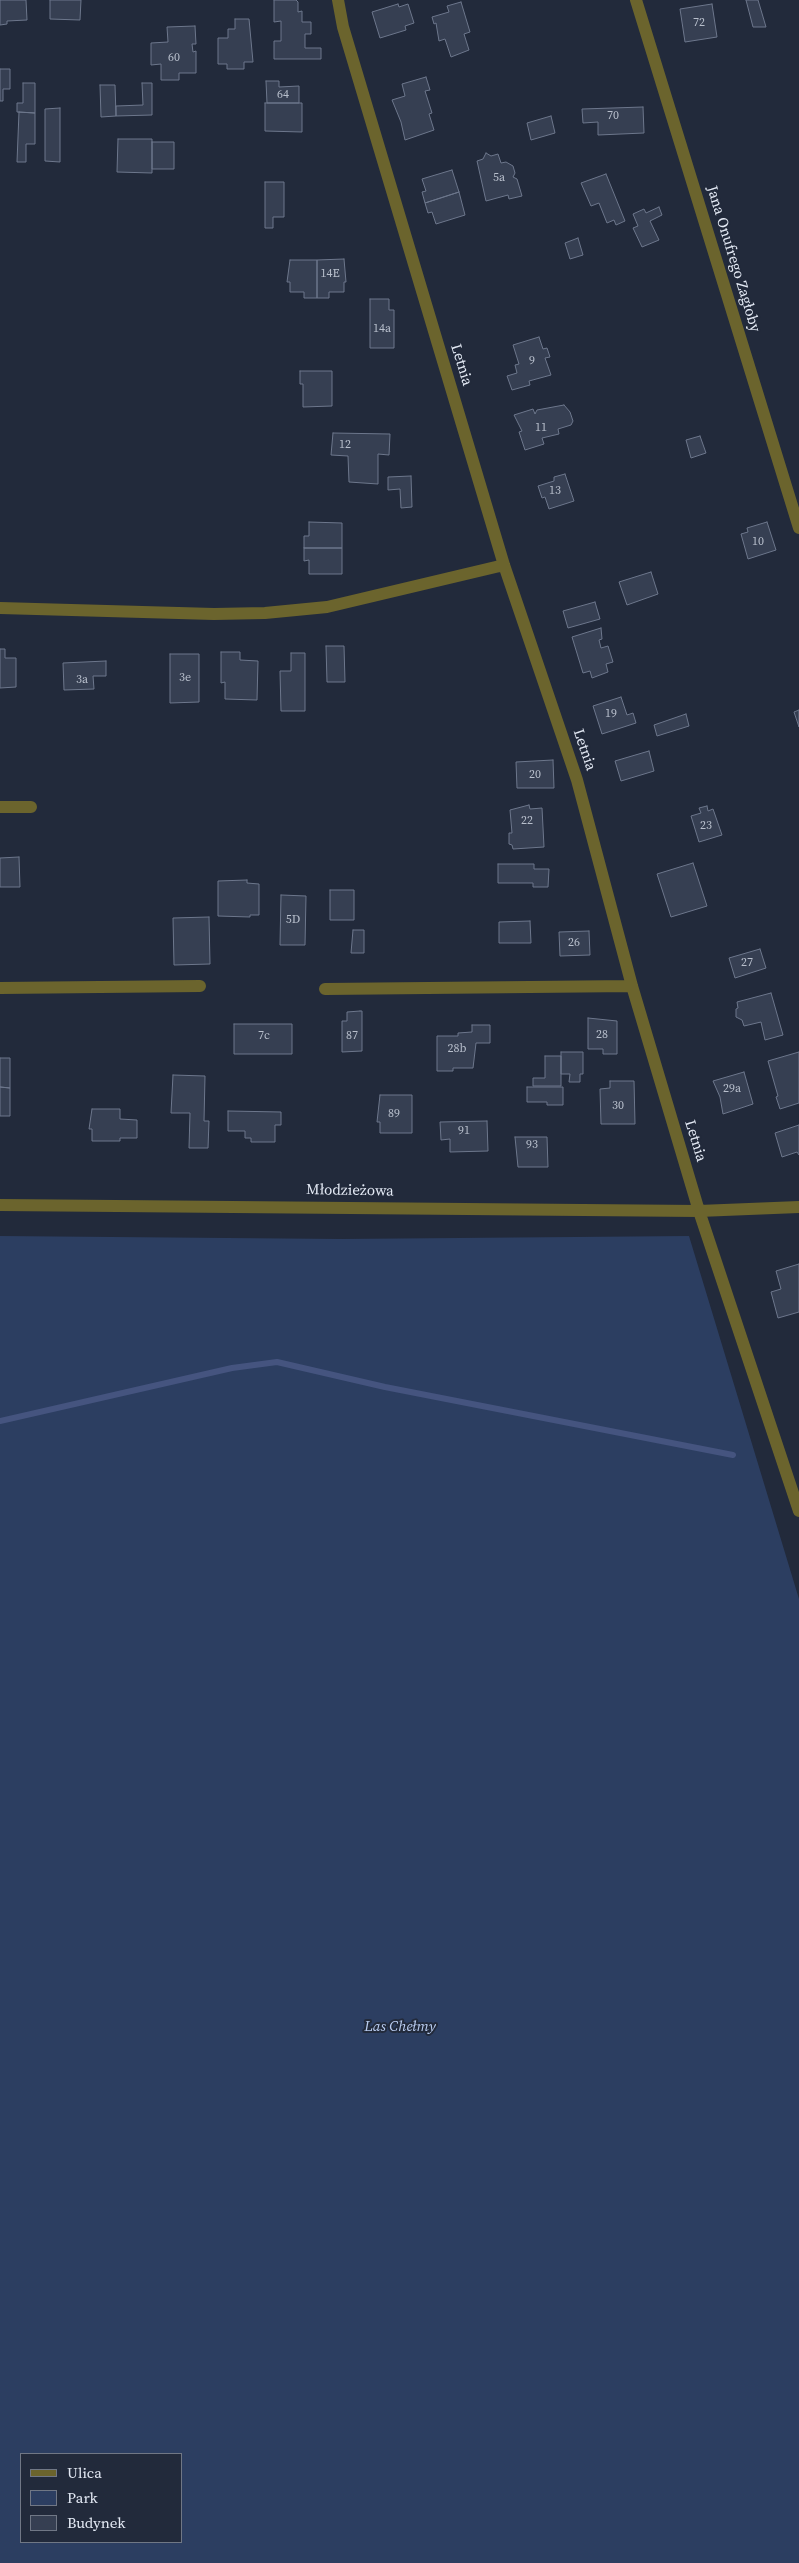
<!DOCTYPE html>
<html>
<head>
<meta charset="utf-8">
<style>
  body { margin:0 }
  #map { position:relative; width:799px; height:2563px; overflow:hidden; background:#222a3b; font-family:"Source Serif 4",serif }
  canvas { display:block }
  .legend { position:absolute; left:20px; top:2453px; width:162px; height:90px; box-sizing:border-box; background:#222a3b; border:1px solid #707785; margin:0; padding:6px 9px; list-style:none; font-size:15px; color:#e4eaf5 }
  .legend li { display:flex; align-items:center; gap:10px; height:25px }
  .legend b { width:25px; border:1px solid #707785 }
</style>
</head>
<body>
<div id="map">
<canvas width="799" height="2563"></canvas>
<ul class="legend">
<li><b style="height:6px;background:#6b642d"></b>Ulica</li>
<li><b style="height:14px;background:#2c3e61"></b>Park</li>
<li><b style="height:14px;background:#363f52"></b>Budynek</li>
</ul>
</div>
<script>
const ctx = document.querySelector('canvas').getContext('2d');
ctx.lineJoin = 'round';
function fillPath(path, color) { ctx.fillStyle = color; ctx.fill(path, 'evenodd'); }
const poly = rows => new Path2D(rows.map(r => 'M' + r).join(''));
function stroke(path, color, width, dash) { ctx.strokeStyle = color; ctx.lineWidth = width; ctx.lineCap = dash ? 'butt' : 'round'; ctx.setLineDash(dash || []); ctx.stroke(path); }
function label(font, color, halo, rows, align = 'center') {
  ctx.font = font + ' "Source Serif 4",serif'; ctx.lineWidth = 4; ctx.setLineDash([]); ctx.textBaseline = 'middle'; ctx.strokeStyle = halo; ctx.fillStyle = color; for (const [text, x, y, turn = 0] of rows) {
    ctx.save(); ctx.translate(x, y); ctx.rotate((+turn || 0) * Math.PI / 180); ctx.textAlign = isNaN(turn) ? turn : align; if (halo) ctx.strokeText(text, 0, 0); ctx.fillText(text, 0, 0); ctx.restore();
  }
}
const green = poly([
  [0,1236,341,1239,689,1236,799,1599,799,2563,0,2563],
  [21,2454,181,2454,181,2542,21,2542]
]);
const stream = poly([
  [0,1421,232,1368,277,1362,385,1387,733,1455]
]);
const building = poly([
  [0,0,26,0,27,20,7,21,7,24,0,25,0,0],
  [50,0,81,0,80,20,50,19,50,0],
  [274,0,296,0,298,2,298,12,302,11,302,22,311,22,311,34,305,34,305,48,321,48,321,59,274,59,274,41,281,41,281,21,274,22,274,0],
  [746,0,758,0,766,27,753,27,746,0],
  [461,2,470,32,464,34,469,50,451,57,445,39,439,41,436,23,434,24,432,17,449,12,447,6,461,2],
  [398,4,399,7,408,4,414,23,405,26,406,30,380,38,372,12,398,4],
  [712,4,717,37,685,42,680,9,712,4],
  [235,19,249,19,253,62,244,62,244,69,227,69,227,64,218,64,218,38,228,38,228,29,235,29,235,19],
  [195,26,196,44,192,44,193,52,196,51,196,73,179,73,179,80,161,80,161,64,151,65,151,43,168,42,167,27,195,26],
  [0,69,10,69,10,89,3,89,3,101,0,101,0,69],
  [426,77,430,90,425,91,432,113,429,114,434,130,405,140,401,122,392,100,405,96,402,84,426,77],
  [266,81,279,81,279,87,299,86,299,103,267,103,266,81],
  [23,83,35,83,35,113,17,112,17,103,23,103,23,83],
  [142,83,152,83,152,115,116,116,116,106,143,105,142,83],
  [100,85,115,85,116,116,101,117,100,85],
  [265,103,302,103,302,132,265,131,265,103],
  [643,107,644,133,598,135,598,122,583,123,582,109,643,107],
  [60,108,60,162,45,161,45,109,60,108],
  [19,112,35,113,35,144,26,144,26,162,17,162,19,112],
  [551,116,555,133,531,140,527,123,551,116],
  [118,139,152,139,152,173,117,172,118,139],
  [152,142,174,142,174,169,152,169,152,142],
  [486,153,491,156,498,154,501,163,506,162,513,166,515,173,513,177,517,179,522,196,509,199,508,195,486,201,477,161,483,159,486,153],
  [452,170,459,192,425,203,422,192,426,191,422,179,452,170],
  [606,174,625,221,616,225,614,220,607,223,599,203,591,206,581,183,606,174],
  [265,182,284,182,284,217,273,217,273,228,265,228,265,182],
  [459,192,465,215,436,224,432,212,428,213,425,203,459,192],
  [659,207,662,215,650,221,659,240,642,247,633,228,638,226,633,214,644,209,646,213,659,207],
  [578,238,583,255,570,259,565,243,578,238],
  [344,259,346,282,344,282,344,292,329,292,329,298,317,298,317,260,344,259],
  [290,260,317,260,317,298,304,298,304,292,290,292,290,282,287,282,290,260],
  [370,299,389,299,389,310,394,310,394,348,370,348,370,299],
  [539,337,543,349,547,348,550,357,545,358,551,375,529,381,530,385,512,390,507,376,517,373,515,365,519,364,513,345,539,337],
  [300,371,332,371,332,406,303,407,303,384,300,384,300,371],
  [564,405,570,412,573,421,571,425,558,429,559,434,542,438,544,444,525,450,519,432,522,431,514,415,533,409,535,414,537,410,564,405],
  [333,433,390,434,389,455,378,454,378,484,349,482,348,456,331,455,333,433],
  [700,436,706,453,691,458,686,440,700,436],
  [565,474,574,501,549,509,545,497,542,498,538,486,554,481,554,477,565,474],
  [411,476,412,507,401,508,400,489,388,490,388,477,411,476],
  [309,522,342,523,342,548,304,548,304,536,309,536,309,522],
  [767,522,776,550,748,559,741,534,748,532,747,528,767,522],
  [304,548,342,548,342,574,309,574,309,560,304,561,304,548],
  [651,572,658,594,627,605,619,582,651,572],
  [595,602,600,619,568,628,563,611,595,602],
  [601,628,602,639,599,640,601,648,608,646,613,662,606,664,608,672,592,678,590,671,583,673,572,637,601,628],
  [326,646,344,646,345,682,327,682,326,646],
  [0,649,5,649,5,658,16,658,16,687,0,688,0,649],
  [221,652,240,652,240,660,258,661,257,700,225,699,225,682,221,683,221,652],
  [291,653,305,653,305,711,281,711,280,671,291,671,291,653],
  [170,654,199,654,199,702,170,703,170,654],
  [106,661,106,676,93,676,94,689,64,690,63,663,106,661],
  [621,697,627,715,633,713,636,723,602,734,593,706,621,697],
  [799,710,799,727,794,712,799,710],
  [686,714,689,726,657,736,654,725,686,714],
  [649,751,654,771,621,781,615,761,649,751],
  [553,760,554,788,517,788,516,762,553,760],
  [529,805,530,809,542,808,544,847,513,849,512,845,509,844,509,833,512,833,510,810,529,805],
  [707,806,708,811,713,809,722,835,699,842,691,816,701,813,699,808,707,806],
  [19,857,20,887,0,887,0,858,19,857],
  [693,863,707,906,671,917,657,874,693,863],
  [498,864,534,864,534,869,549,869,548,887,533,887,533,883,498,883,498,864],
  [247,880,247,883,259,884,259,915,250,915,250,917,218,916,218,881,247,880],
  [330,890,354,890,354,920,330,920,330,890],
  [281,895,306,896,305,945,280,945,281,895],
  [209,917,210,964,174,965,173,918,209,917],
  [530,921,531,943,499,943,499,922,530,921],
  [353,930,364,930,364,953,351,953,353,930],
  [589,931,590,955,560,956,559,932,589,931],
  [760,949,766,968,735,978,729,958,760,949],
  [771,993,783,1035,765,1040,761,1022,744,1026,742,1020,736,1017,736,1009,738,1008,737,1002,771,993],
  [360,1011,362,1011,362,1051,342,1052,342,1021,347,1021,347,1012,360,1011],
  [588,1018,617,1021,617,1054,603,1054,603,1049,588,1049,588,1018],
  [234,1024,292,1024,292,1054,234,1054,234,1024],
  [472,1025,490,1025,490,1043,476,1043,473,1068,453,1068,453,1071,437,1071,437,1036,458,1036,458,1033,472,1032,472,1025],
  [561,1052,583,1052,583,1074,580,1074,580,1082,569,1082,570,1074,561,1074,561,1052],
  [799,1052,799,1103,780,1109,776,1097,778,1096,768,1061,799,1052],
  [545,1056,561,1056,561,1086,533,1086,533,1078,545,1078,545,1056],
  [0,1058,10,1058,10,1088,0,1087,0,1058],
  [744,1072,753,1104,723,1114,720,1097,713,1081,744,1072],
  [173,1075,205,1076,204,1121,209,1121,208,1148,189,1148,190,1113,171,1113,173,1075],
  [610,1081,634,1081,635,1124,601,1124,600,1089,610,1088,610,1081],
  [0,1087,10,1088,10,1116,0,1116,0,1087],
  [527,1087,563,1087,563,1105,547,1105,547,1102,527,1102,527,1087],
  [380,1095,412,1095,412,1133,380,1133,380,1122,377,1122,380,1095],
  [92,1109,120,1109,120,1119,137,1120,137,1138,120,1138,120,1141,92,1141,92,1129,89,1129,92,1109],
  [228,1111,281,1112,281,1125,275,1125,275,1142,251,1142,251,1138,245,1138,245,1131,228,1131,228,1111],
  [487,1121,488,1151,450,1152,450,1139,441,1140,440,1122,487,1121],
  [799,1125,799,1155,797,1152,782,1157,775,1133,799,1125],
  [515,1137,547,1137,548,1167,518,1167,515,1137],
  [799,1264,799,1312,778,1318,771,1292,781,1289,776,1271,799,1264]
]);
const minor = poly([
  [338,0,343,27,504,565,577,780,632,986,699,1211,799,1511],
  [636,0,799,528],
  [0,608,214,614,265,613,327,607,504,565],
  [0,807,31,807],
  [0,988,200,986],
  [325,989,632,986],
  [0,1205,699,1211,799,1207]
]);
const numberNames = [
  ["72",699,23],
  ["60",174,58],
  ["64",283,95],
  ["70",613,116],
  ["5a",499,178],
  ["14E",330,274],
  ["14a",382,329],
  ["9",532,361],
  ["11",541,428],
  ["12",345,445],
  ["13",555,491],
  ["10",758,542],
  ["3e",185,678],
  ["3a",82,680],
  ["19",611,714],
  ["20",535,775],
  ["22",527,821],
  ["23",706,826],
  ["5D",293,920],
  ["26",574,943],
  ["27",747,963],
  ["28",602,1035],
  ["7c",264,1036],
  ["87",352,1036],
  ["28b",457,1049],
  ["29a",732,1089],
  ["30",618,1106],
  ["89",394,1114],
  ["91",464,1131],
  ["93",532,1145]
];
const streetNames = [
  ["Jana Onufrego Zagłoby",733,259,73],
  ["Letnia",461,365,73],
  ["Letnia",584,750,71],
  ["Letnia",695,1141,73],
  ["Młodzieżowa",350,1191,1]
];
const parkNames = [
  ["Las Chełmy",400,2027]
];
fillPath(green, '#2c3e61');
stroke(stream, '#45547f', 6);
fillPath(building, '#363f52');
stroke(building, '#6d778c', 1);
stroke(minor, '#6b642d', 12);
label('12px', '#b8bfcc', null, numberNames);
label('15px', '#e4eaf5', '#222a3b', streetNames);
label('italic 15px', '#b9ccf0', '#222a3b', parkNames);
</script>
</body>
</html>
